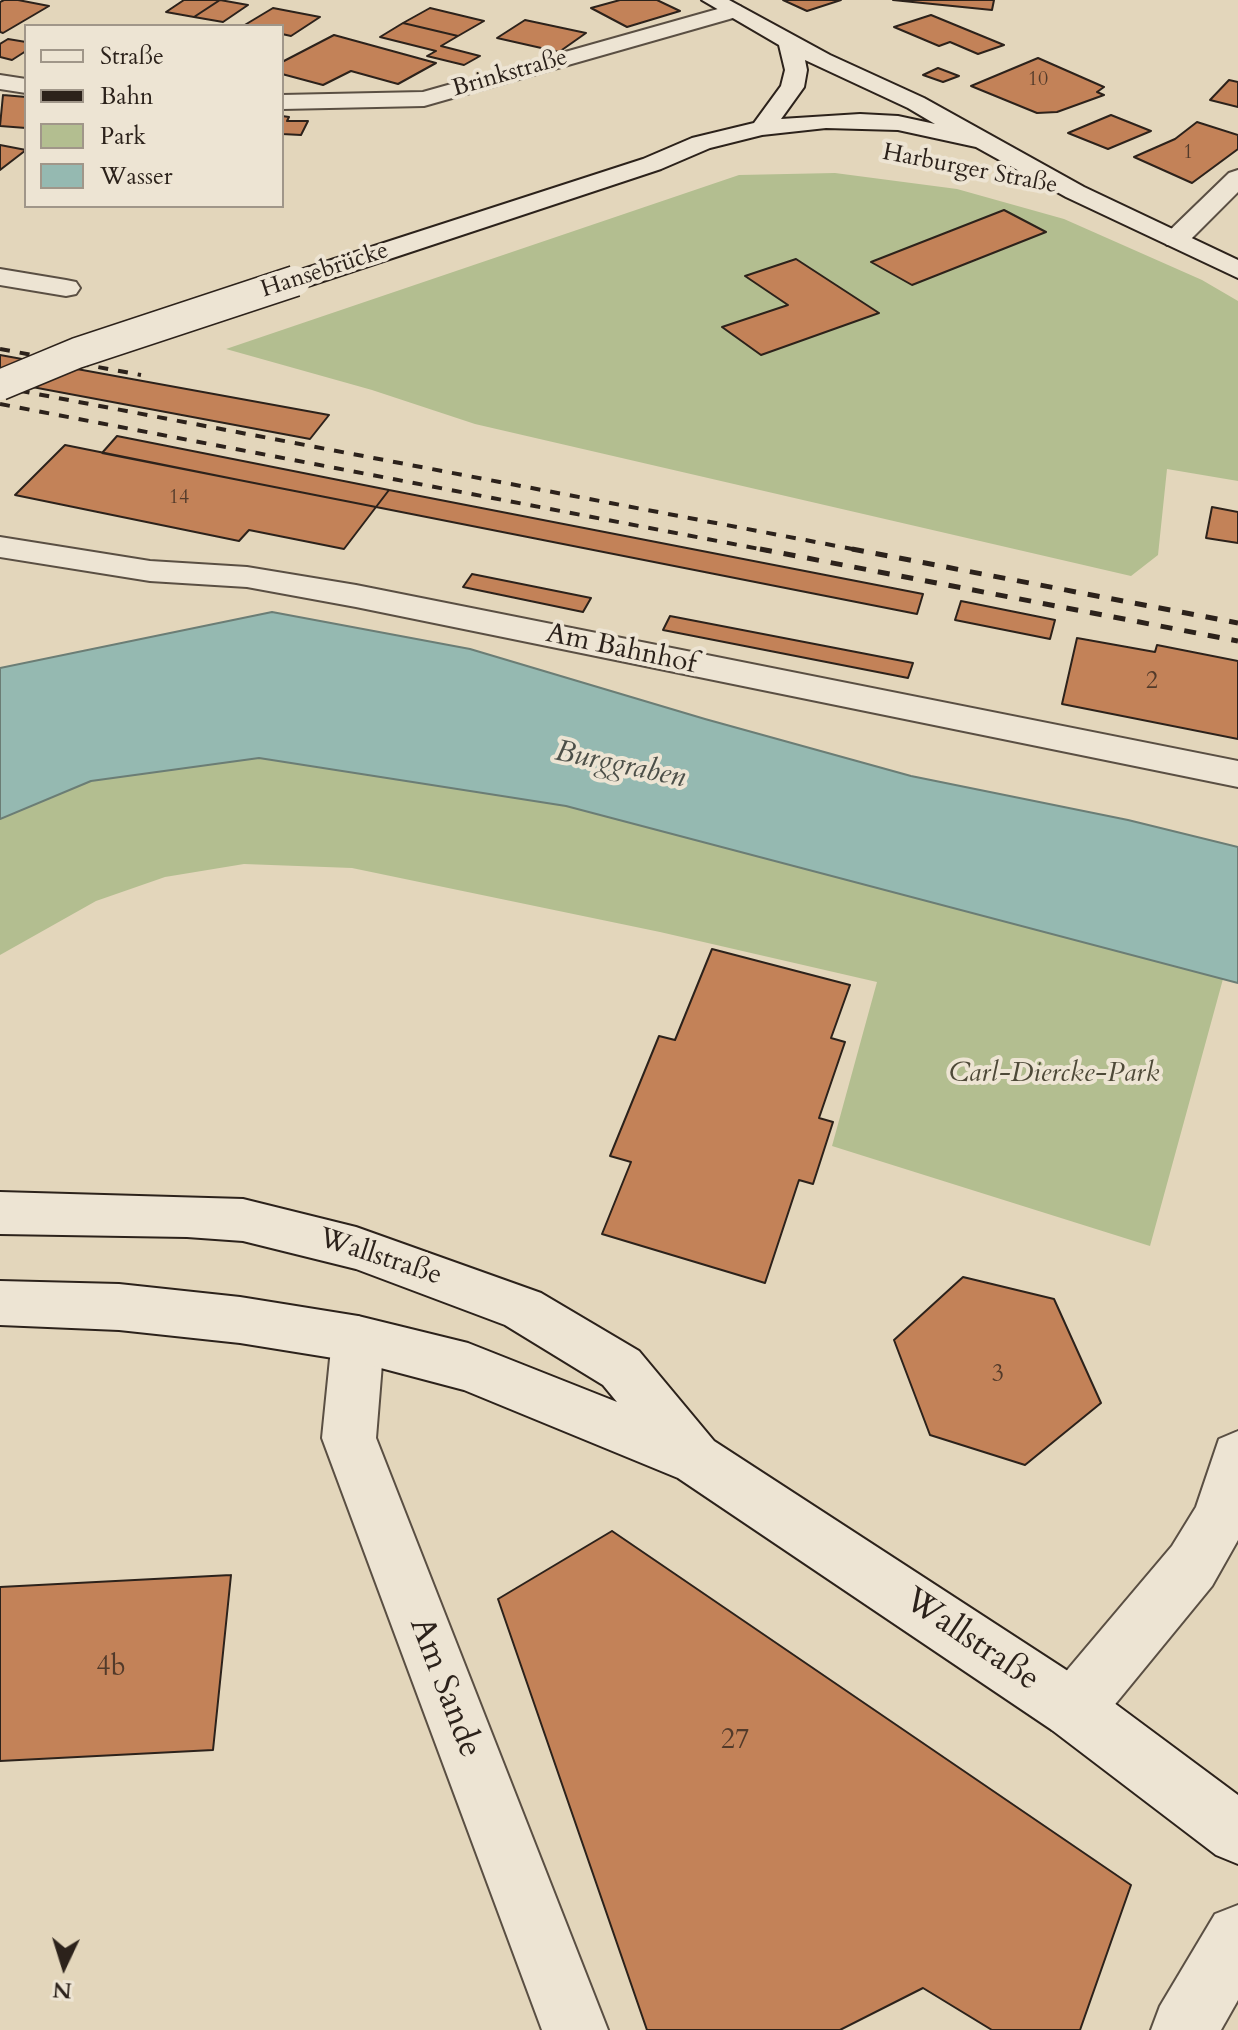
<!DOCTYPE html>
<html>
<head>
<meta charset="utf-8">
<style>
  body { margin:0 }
  #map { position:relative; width:1238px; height:2030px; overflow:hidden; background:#e3d6bb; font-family:Cardo,serif }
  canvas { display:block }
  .legend { position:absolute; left:24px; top:24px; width:260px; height:184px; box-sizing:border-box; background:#ede4d3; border:2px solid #a09689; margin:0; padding:10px 14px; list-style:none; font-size:24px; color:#2c221b }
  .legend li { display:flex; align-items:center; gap:16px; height:40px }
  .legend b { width:40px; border:2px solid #a09689 }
  .north { position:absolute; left:24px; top:1926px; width:80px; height:80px; -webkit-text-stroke:6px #ede4d3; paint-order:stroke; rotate:184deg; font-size:22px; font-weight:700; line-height:32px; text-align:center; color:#2c221b }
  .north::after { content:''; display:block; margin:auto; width:28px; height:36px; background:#2c221b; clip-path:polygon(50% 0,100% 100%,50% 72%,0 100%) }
</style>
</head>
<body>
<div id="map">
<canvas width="1238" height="2030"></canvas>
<ul class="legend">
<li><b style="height:10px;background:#ede4d3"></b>Straße</li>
<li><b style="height:10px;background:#2c221b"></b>Bahn</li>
<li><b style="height:22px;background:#b3be90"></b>Park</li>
<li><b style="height:22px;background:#95b9b1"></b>Wasser</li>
</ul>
<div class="north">N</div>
</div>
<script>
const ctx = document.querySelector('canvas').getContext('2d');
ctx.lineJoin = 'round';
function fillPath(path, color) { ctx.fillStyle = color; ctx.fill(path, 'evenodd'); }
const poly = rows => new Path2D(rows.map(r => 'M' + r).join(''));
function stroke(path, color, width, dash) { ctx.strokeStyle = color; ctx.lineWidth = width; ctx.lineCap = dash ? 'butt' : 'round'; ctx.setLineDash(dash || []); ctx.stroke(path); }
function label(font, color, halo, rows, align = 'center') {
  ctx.font = font + ' Cardo,serif'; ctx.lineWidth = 8; ctx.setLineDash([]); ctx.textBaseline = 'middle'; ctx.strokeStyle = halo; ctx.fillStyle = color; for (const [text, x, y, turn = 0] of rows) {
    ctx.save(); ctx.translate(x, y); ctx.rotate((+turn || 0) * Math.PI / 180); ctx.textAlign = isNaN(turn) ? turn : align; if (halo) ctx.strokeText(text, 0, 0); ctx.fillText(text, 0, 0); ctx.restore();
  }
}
const green = poly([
  [835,173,957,189,1064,219,1202,280,1238,301,1238,481,1167,469,1158,555,1131,576,475,424,372,390,226,349,739,175],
  [259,758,566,806,1223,979,1150,1246,832,1146,877,982,660,932,352,868,244,864,165,877,96,901,0,955,0,819,91,781]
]);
const water = poly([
  [272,612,470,649,705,719,911,776,1128,820,1238,847,1238,983,566,806,259,758,91,781,0,819,0,668,272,612]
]);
const building = poly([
  [4,0,18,0,49,6,3,33,0,32,0,2,4,0],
  [184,0,220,0,194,17,166,12,184,0],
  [220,0,248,5,223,22,194,17,220,0],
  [620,0,657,0,680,11,627,27,591,8,620,0],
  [783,0,841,0,807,11,783,0],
  [893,0,994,0,992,10,893,0],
  [273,8,320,17,291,36,282,34,282,26,243,26,273,8],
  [430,8,484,21,458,36,403,23,430,8],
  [931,15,1004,45,978,54,950,42,939,46,894,27,931,15],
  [525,20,586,33,559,52,497,38,525,20],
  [403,23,458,36,441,46,480,56,464,65,427,56,436,51,380,37,403,23],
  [334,35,436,63,398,84,351,71,323,85,282,74,282,62,334,35],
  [8,39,26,42,26,51,12,60,0,57,0,44,8,39],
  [1038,58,1104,87,1097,92,1104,95,1057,112,1037,113,971,86,1038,58],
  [938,68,959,76,943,82,923,75,938,68],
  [1229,80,1238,82,1238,107,1210,100,1229,80],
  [3,95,26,97,26,128,0,126,3,95],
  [1111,115,1151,131,1108,149,1068,133,1111,115],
  [282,116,289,117,287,121,308,121,301,135,282,134,282,116],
  [1197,122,1238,135,1238,149,1192,183,1134,157,1175,139,1197,122],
  [0,145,26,150,0,170,0,145],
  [1004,210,1046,232,912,285,871,262,1004,210],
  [796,259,879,313,761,355,722,327,788,305,745,276,796,259],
  [0,355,329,415,310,439,0,381,0,355],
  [117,436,389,490,376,507,102,453,117,436],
  [65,445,244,481,376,507,344,549,249,530,239,541,15,495,65,445],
  [389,490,923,594,917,614,376,507,389,490],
  [1212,507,1238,512,1238,543,1206,538,1212,507],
  [472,574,591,598,583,612,463,587,472,574],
  [961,601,1055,620,1050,639,955,620,961,601],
  [670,616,913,663,908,678,663,630,670,616],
  [1077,638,1155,652,1157,645,1238,661,1238,739,1062,704,1077,638],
  [712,949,850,985,831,1038,845,1042,819,1118,833,1122,813,1184,799,1180,765,1283,602,1234,631,1162,610,1156,659,1036,675,1040,712,949],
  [963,1277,1054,1299,1101,1403,1025,1465,930,1435,894,1340,963,1277],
  [612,1531,1131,1885,1080,2030,992,2030,923,1988,840,2030,647,2030,498,1599,612,1531],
  [231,1575,213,1750,0,1761,0,1587,231,1575]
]);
const pedestrian = poly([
  [1238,1905,1238,2000,1221,2030,1151,2030,1160,2006,1215,1914,1238,1905]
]);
const minor = poly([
  [732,5,740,6,743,11,740,16,424,106,282,109,282,95,423,92,732,5],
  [0,75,26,79,26,93,0,89,0,75],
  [1238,170,1238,192,1185,245,1167,245,1163,239,1167,233,1229,173,1238,170],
  [0,269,66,280,76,282,80,288,76,294,66,296,0,285,0,269],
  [0,537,150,561,247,567,356,585,1238,761,1238,787,356,607,247,587,150,581,0,557,0,537],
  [358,1316,376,1323,384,1339,376,1438,608,2030,542,2030,322,1438,332,1339,340,1323,358,1316],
  [1238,1431,1238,1540,1212,1586,1094,1730,1073,1739,1052,1730,1043,1709,1052,1688,1172,1546,1196,1507,1219,1439,1238,1431]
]);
const secondary = poly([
  [702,0,729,0,830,55,924,98,1084,187,1238,260,1238,278,1066,197,976,147,898,130,826,128,762,135,710,148,661,169,305,287,295,289,285,287,281,281,285,275,643,159,692,138,754,123,781,86,785,70,779,45,702,0],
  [805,60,908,108,935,124,898,116,860,114,781,119,804,87,807,70,805,60],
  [0,1192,243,1199,356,1227,541,1293,639,1351,714,1441,1094,1688,1238,1795,1238,1864,1216,1855,1052,1730,678,1478,464,1390,358,1362,240,1343,119,1330,0,1325,0,1281,119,1284,240,1297,358,1316,468,1343,617,1402,603,1385,505,1325,356,1269,243,1241,187,1237,0,1234,0,1192]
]);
const railFar1 = poly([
  [0,349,141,375],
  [0,387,863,551],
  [0,404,770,551]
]);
const rail = poly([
  [760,549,1238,641],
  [852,549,1238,623]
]);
const secondaryBridge = poly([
  [0,385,77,353,295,281]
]);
const farNumbernames = [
  ["10",1038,80],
  ["1",1188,153],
  ["14",179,498]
];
const farStreetnames = [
  ["Brinkstraße",510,74,-16],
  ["Harburger Straße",970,170,11],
  ["Hansebrücke",325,271,-18]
];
const numberNames = [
  ["2",1152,682],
  ["3",998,1375]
];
const streetNames = [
  ["Am Bahnhof",621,650,12],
  ["Wallstraße",380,1258,18]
];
const parkNames = [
  ["Carl-Diercke-Park",1054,1075]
];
const nearNumbernames = [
  ["4b",111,1669],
  ["27",735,1742]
];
const waterNames = [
  ["Burggraben",620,766,12]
];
const nearStreetnames = [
  ["Wallstraße",971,1641,34],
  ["Am Sande",444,1688,69]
];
fillPath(green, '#b3be90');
fillPath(water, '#95b9b1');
stroke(water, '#6b7d75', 2);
fillPath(building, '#c38258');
stroke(building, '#2c221b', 2);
stroke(pedestrian, '#5a4f43', 4);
stroke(minor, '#5a4f43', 4);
stroke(secondary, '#2c221b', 4);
fillPath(pedestrian, '#ede4d3');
fillPath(minor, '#ede4d3');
fillPath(secondary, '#ede4d3');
stroke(railFar1, '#2c221b', 4, [10, 10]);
stroke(rail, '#2c221b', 5, [12, 12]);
stroke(secondaryBridge, '#2c221b', 33, []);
stroke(secondaryBridge, '#ede4d3', 30);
label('20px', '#523a2a', null, farNumbernames);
label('24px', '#2c221b', '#ede4d3', farStreetnames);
label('24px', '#523a2a', null, numberNames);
label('28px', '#2c221b', '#ede4d3', streetNames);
label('italic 28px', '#4e4938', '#ede4d3', parkNames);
label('28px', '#523a2a', null, nearNumbernames);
label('italic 30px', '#4c4f48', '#ede4d3', waterNames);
label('34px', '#2c221b', '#ede4d3', nearStreetnames);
</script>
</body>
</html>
